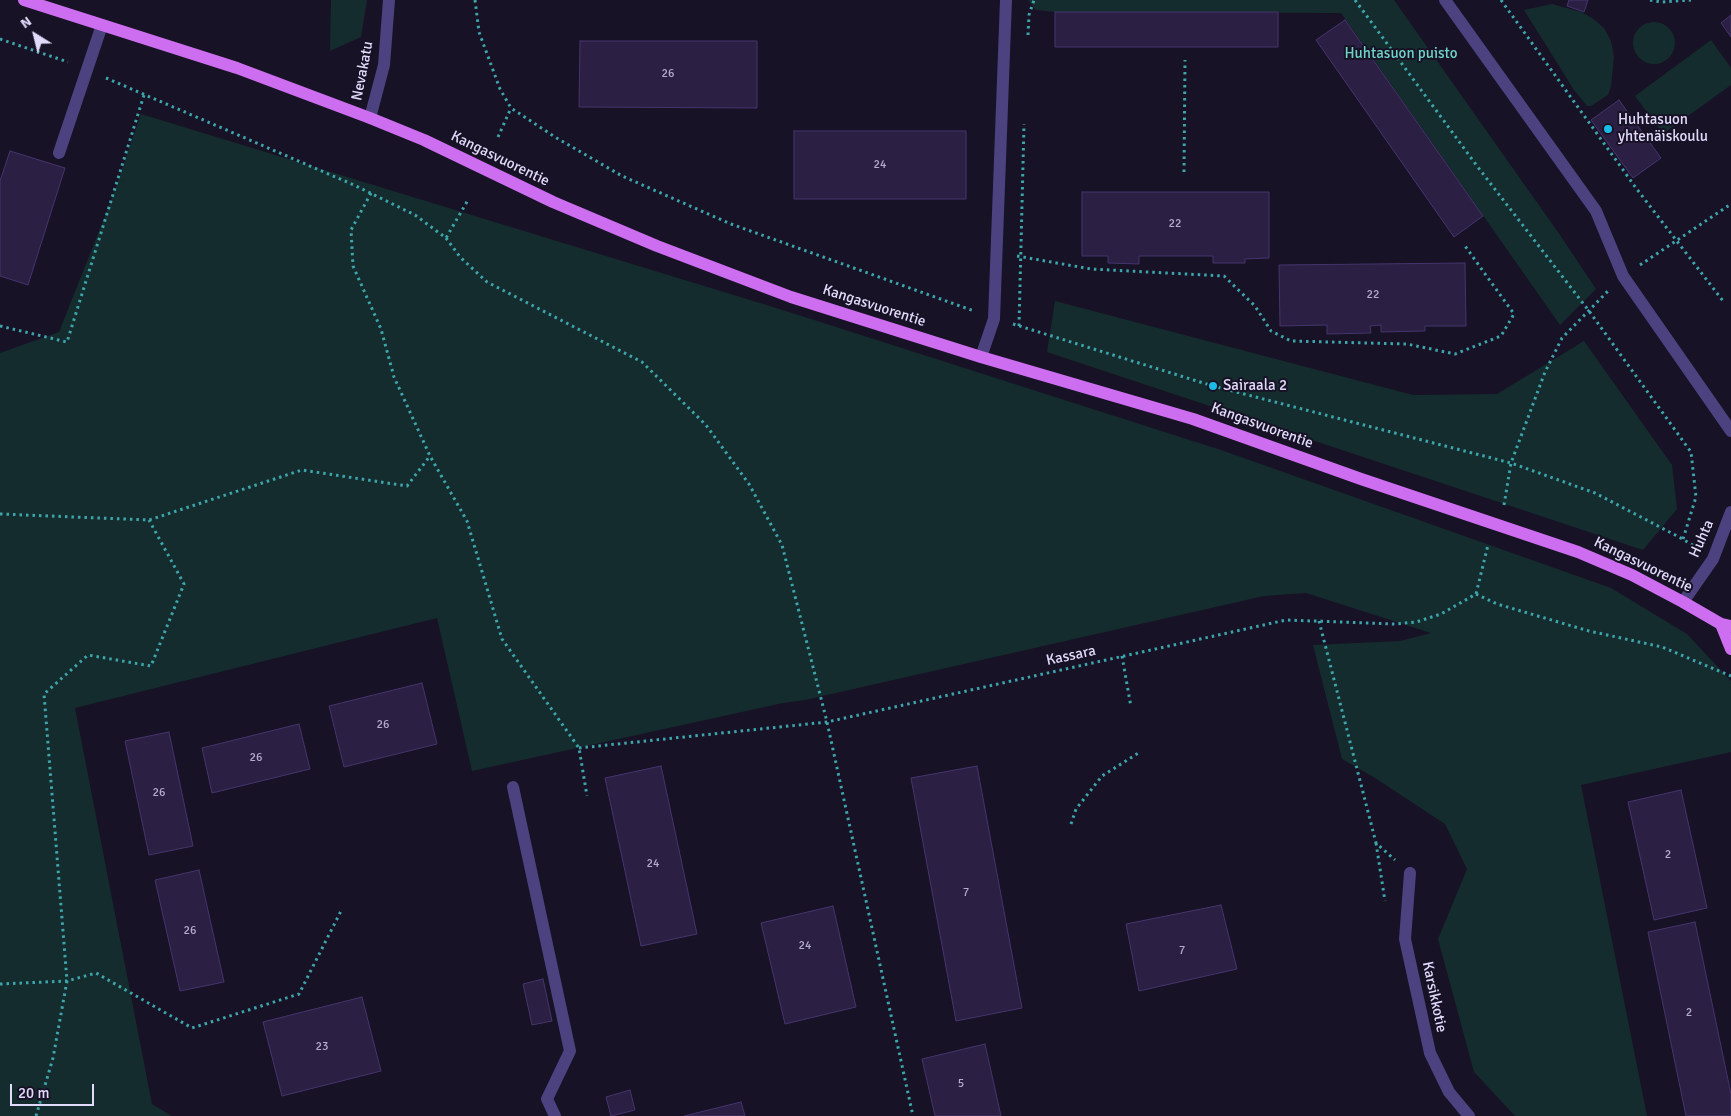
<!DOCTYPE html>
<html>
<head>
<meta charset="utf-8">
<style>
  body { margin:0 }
  #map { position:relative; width:1731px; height:1116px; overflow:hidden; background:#171225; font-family:Signika,sans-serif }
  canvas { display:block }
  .north { position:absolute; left:10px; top:10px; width:50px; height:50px; -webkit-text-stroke:4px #171225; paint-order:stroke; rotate:324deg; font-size:14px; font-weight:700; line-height:20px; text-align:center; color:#e1dafb }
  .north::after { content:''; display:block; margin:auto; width:18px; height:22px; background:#e1dafb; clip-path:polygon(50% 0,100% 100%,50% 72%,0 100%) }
  .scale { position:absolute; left:10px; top:1084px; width:84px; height:22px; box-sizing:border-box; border:2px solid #e1dafb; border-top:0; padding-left:6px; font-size:15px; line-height:18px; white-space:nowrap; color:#e1dafb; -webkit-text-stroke:4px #171225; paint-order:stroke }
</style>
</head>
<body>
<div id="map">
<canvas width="1731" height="1116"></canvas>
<div class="north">N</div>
<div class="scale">20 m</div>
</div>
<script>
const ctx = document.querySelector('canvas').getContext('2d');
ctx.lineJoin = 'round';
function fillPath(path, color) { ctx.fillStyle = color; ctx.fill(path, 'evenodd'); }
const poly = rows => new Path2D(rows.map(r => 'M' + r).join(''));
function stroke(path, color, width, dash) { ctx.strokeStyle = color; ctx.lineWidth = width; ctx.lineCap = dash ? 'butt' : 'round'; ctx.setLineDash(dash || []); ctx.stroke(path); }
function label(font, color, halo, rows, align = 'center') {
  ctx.font = font + ' Signika,sans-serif'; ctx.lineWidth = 4; ctx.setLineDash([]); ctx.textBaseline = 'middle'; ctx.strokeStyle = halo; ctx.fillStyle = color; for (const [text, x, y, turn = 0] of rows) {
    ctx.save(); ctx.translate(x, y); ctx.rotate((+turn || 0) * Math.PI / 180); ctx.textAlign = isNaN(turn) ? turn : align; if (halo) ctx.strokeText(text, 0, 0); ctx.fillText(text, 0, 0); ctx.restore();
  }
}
const green = poly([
  [331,0,367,0,361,37,330,51],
  [1028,0,1394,0,1560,235,1596,289,1560,325,1341,13,1055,12,1036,10],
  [1552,4,1581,12,1592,18,1604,28,1611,41,1614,57,1611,86,1608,95,1591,106,1587,106,1574,90,1524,10],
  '1633 43a21 21 0 1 1 42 0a21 21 0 1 1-42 0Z',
  [1711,40,1731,68,1731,85,1663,134,1635,96],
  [141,114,786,311,1224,451,1611,588,1687,634,1731,681,1731,752,1581,785,1647,1116,1515,1116,1474,1072,1438,939,1467,869,1445,824,1375,778,1342,759,1313,645,1400,641,1431,633,1306,593,1264,596,805,700,783,703,472,771,437,618,75,708,152,1104,172,1116,0,1116,0,353,59,332,111,201],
  [1055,301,1413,395,1497,394,1584,341,1672,465,1677,509,1643,550,1047,352]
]);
const building = poly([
  [1569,0,1588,0,1584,12,1567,6,1569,0],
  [1055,12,1278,12,1278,47,1055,47,1055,12],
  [1731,15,1731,37,1721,23,1731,15],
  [1345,20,1483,216,1454,237,1316,40,1345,20],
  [580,41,757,41,757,108,579,107,580,41],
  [1619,100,1661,158,1633,178,1591,120,1619,100],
  [794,131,966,131,966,199,794,199,794,131],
  [10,151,65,168,28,285,0,276,0,181,10,151],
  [1082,192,1269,192,1269,258,1245,259,1245,263,1213,263,1213,256,1139,256,1139,264,1108,263,1108,256,1082,256,1082,192],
  [1465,263,1466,326,1425,326,1425,331,1381,332,1381,325,1370,326,1371,333,1327,334,1327,325,1280,326,1279,265,1465,263],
  [422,683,437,744,344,767,329,706,422,683],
  [299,724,310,769,212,793,202,748,299,724],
  [169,732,193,846,149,855,125,741,169,732],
  [661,766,697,934,641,946,605,778,661,766],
  [977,766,1022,1008,956,1021,911,778,977,766],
  [1681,790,1707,908,1654,920,1628,802,1681,790],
  [199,870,224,982,180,991,155,880,199,870],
  [1221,905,1237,969,1139,991,1126,924,1221,905],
  [833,906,856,1007,785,1024,761,923,833,906],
  [1695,922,1731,1094,1731,1116,1686,1116,1648,932,1695,922],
  [543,979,552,1021,532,1025,523,984,543,979],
  [362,997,381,1071,282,1096,263,1022,362,997],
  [985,1044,1001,1116,935,1116,922,1059,985,1044],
  [630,1090,635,1110,611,1116,606,1097,630,1090],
  [741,1102,745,1116,684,1116,741,1102]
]);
const path = poly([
  [475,0,479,32,500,89,511,108,555,137,622,176,731,224,974,311],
  [1355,0,1477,166,1589,311,1691,452,1696,497,1683,539],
  [1501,0,1636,188,1723,301],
  [1650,0,1661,2,1691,0],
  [1028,35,1029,15,1034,0],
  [0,39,68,62],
  [106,78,354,185,415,215,446,238,468,200],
  [498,137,511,108],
  [1184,172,1185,60],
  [371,193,351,230,353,266,381,329,394,377,430,456,467,521,502,639,579,748,587,796],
  [446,238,460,257,487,282,642,362,706,425,749,484,782,545,827,722,913,1116],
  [1017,256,1091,269,1224,276,1255,306,1271,331,1291,341,1407,344,1455,354,1501,336,1514,314,1465,246],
  [1640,265,1731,204],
  [1013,324,1213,386,1511,463,1595,493,1679,537,1696,547],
  [0,326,67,342,144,95],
  [1019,326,1024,124],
  [1504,505,1511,463,1545,372,1562,338,1608,291],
  [0,514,149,520,302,470,407,486,430,456],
  [1476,594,1497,604,1589,631,1662,647,1731,676],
  [1319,621,1376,843,1395,860],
  [1122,656,1131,707],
  [579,748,827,722,1286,620,1395,624,1416,622,1441,614,1476,594,1488,545],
  [1071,824,1076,809,1102,776,1140,752],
  [1376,843,1385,901],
  [0,984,67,981,96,973,192,1028,299,994,342,909],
  [36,1116,53,1058,67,981,44,694,88,655,151,666,184,584,149,520]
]);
const minor = poly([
  [1445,0,1596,211,1623,276,1731,431],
  [370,118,384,65,389,0],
  [59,153,102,25],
  [981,357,994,319,1006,0],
  [1683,602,1713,559,1731,512],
  [513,787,570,1051,547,1099,555,1116],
  [1410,873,1405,939,1430,1053,1449,1092,1469,1116]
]);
const major = poly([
  [24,0,237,68,370,118,424,140,553,202,657,246,791,297,981,357,1193,419,1361,479,1578,552,1632,575,1683,602,1721,624,1731,626],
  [1721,624,1731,649]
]);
const markers = [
  [1608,129,5,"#1bbae6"],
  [1213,386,5,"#1bbae6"]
];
const numberNames = [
  ["26",668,74],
  ["24",880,165],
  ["22",1175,224],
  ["22",1373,295],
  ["26",383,725],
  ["26",256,758],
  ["26",159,793],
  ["2",1668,855],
  ["24",653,864],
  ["7",966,893],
  ["26",190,931],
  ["24",805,946],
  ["7",1182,951],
  ["2",1689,1013],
  ["23",322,1047],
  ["5",961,1084]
];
const parkNames = [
  ["Huhtasuon puisto",1401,54]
];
const streetNames = [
  ["Nevakatu",363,71,-79],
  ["Kangasvuorentie",500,159,26],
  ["Kangasvuorentie",874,306,18],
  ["Kangasvuorentie",1262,426,20],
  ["Huhta",1702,539,-66],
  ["Kangasvuorentie",1643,565,26],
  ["Kassara",1071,656,-12],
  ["Karsikkotie",1434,997,78]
];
const poiNames = [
  ["Huhtasuon",1618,120],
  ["yhtenäiskoulu",1618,137],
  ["Sairaala 2",1223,386]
];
fillPath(green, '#152c2e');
fillPath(building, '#2b2044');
stroke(building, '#46346d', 1);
stroke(path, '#3da6ac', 3, [2.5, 4]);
stroke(minor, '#4b427f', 12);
stroke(major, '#cd6def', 12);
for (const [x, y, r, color] of markers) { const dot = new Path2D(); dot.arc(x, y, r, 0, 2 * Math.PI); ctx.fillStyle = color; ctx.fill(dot); stroke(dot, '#171225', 2); }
label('12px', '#b4accd', null, numberNames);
label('15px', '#6dd4c6', '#171225', parkNames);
label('15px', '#e1dafb', '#171225', streetNames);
label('15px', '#e1dafb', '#171225', poiNames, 'left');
</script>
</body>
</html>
